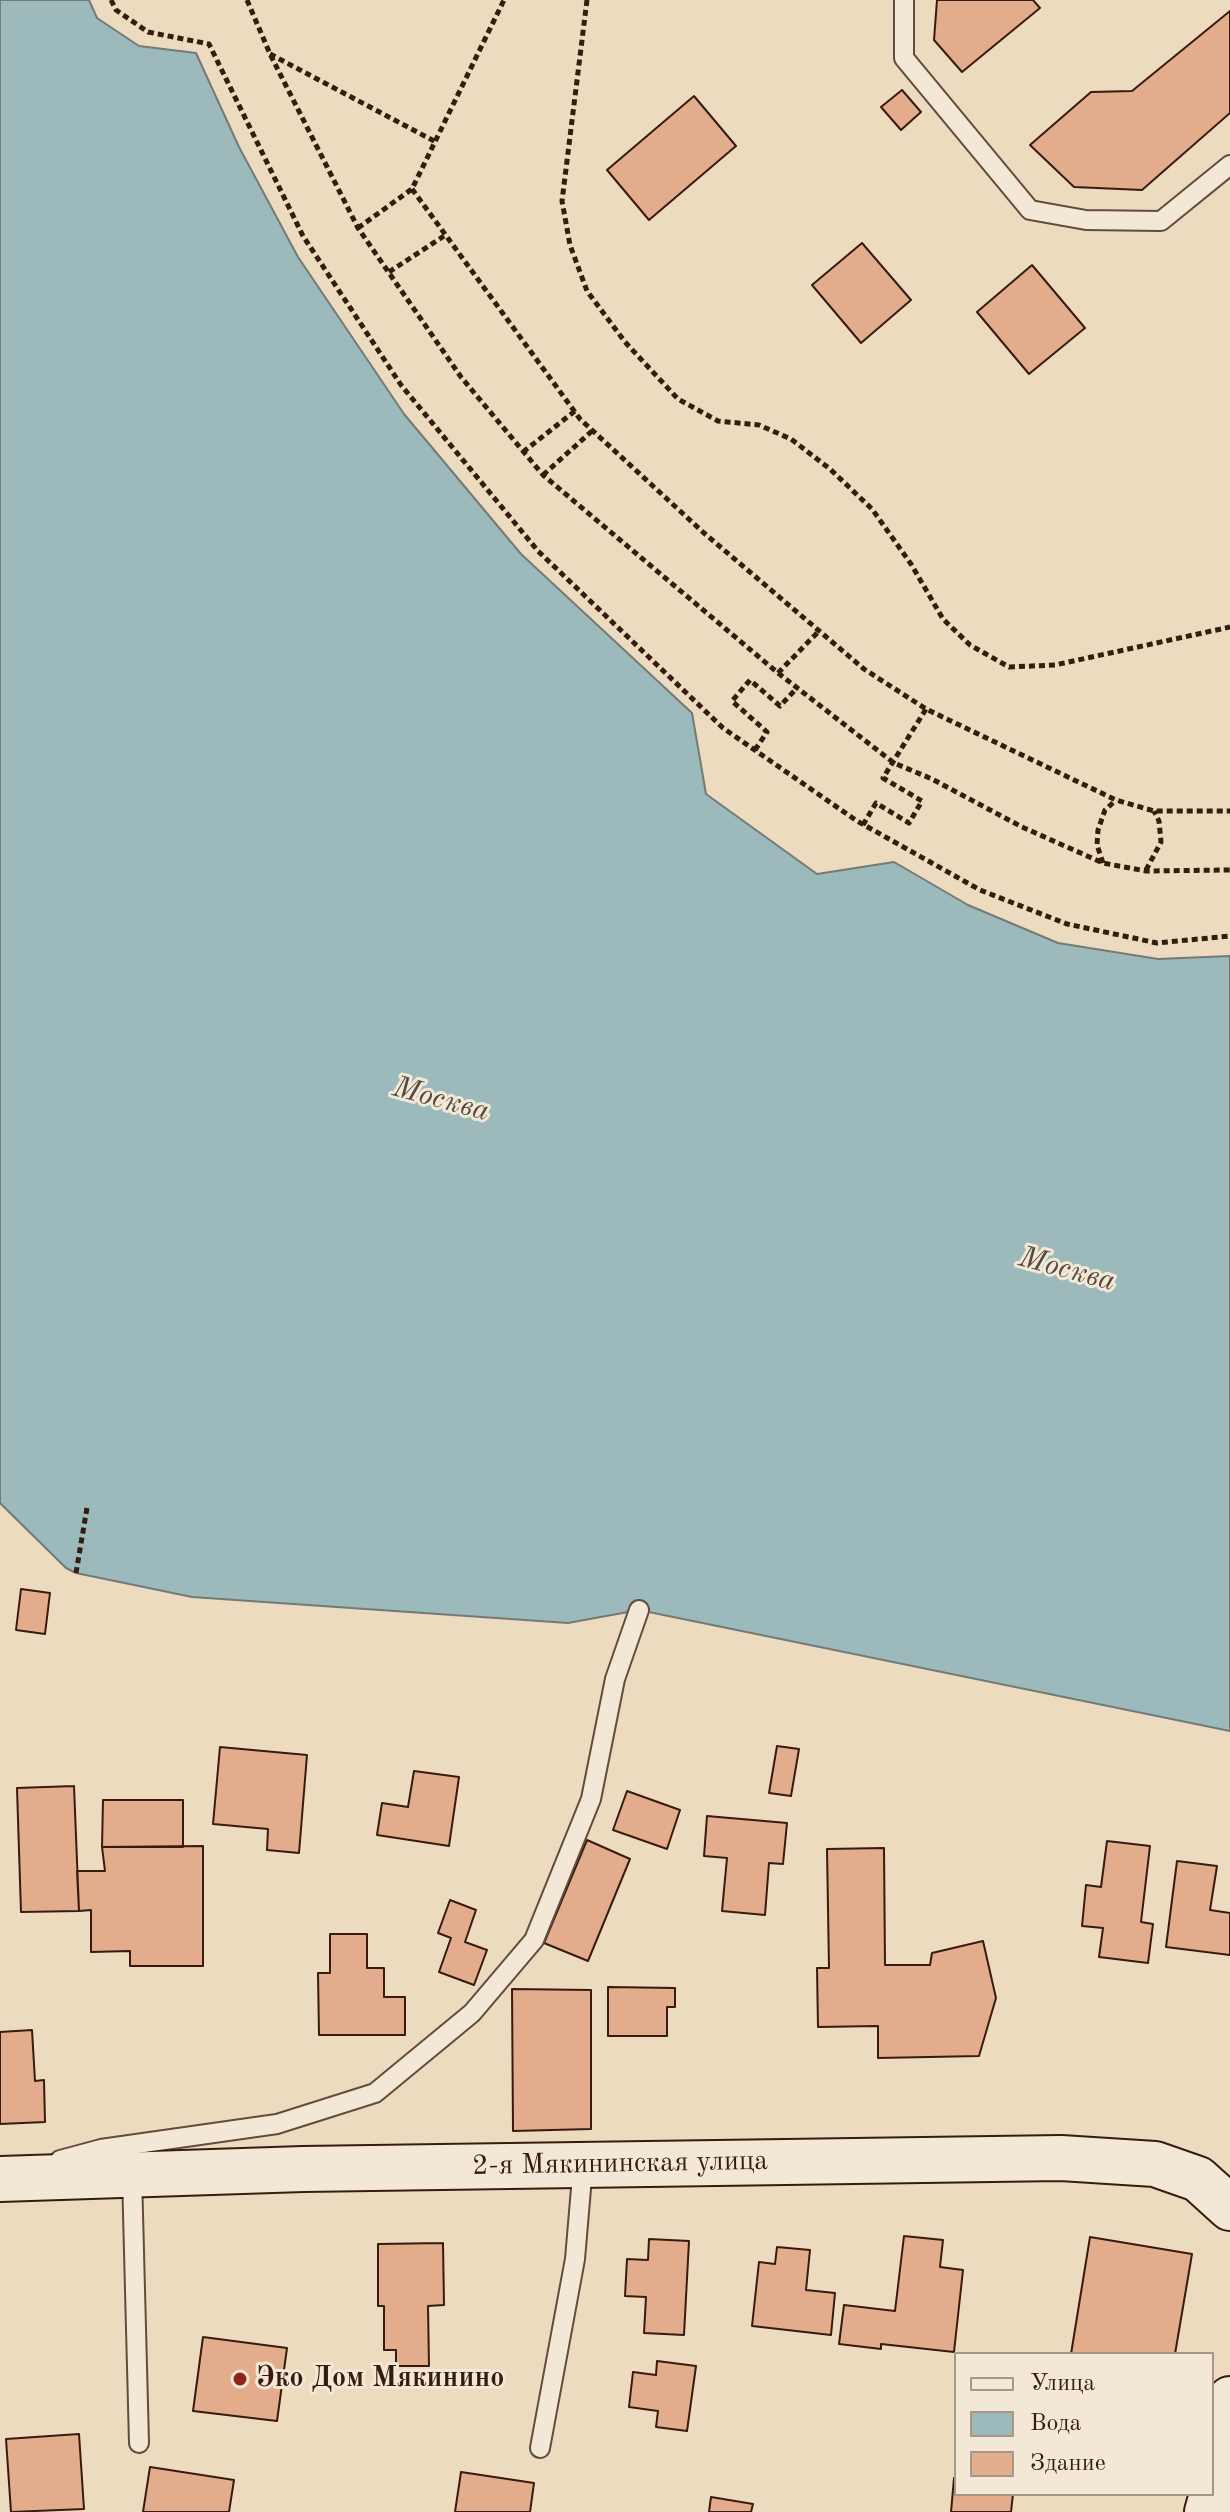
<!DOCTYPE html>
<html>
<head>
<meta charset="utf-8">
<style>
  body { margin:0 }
  #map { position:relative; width:1230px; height:2512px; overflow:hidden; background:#ecdbbf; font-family:"Old Standard TT",serif }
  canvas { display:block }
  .legend { position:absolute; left:954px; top:2352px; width:260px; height:144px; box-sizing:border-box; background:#f3e8d5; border:2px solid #a89686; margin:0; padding:10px 14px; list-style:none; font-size:24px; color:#371b0f }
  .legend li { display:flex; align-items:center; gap:16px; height:40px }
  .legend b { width:40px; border:2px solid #a89686 }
</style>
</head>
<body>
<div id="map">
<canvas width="1230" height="2512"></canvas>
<ul class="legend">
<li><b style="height:10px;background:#f3e8d5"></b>Улица</li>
<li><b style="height:22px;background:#9cb9bb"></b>Вода</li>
<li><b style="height:22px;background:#e3ac8c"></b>Здание</li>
</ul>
</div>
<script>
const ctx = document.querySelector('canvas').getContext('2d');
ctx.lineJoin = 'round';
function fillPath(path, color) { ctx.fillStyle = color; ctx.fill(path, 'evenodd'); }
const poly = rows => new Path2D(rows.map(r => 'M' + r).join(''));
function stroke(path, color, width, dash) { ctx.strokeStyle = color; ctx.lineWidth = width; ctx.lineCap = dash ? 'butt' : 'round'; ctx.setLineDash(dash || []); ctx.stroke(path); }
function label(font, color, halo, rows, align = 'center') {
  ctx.font = font + ' "Old Standard TT",serif'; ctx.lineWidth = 6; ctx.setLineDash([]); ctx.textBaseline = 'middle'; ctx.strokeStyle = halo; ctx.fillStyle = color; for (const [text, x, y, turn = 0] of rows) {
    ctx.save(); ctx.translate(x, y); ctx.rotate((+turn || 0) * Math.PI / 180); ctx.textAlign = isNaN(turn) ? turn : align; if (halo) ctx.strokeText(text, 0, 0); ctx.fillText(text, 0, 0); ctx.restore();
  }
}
const water = poly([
  [0,0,89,0,97,18,139,46,196,53,239,147,298,257,404,414,521,554,692,713,706,794,817,874,894,862,968,905,1058,943,1158,959,1230,956,1230,1731,639,1610,568,1623,192,1597,76,1573,66,1568,0,1503,0,0]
]);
const building = poly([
  [937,0,1033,0,1040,8,962,72,934,40,937,0],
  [1230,11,1230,113,1142,190,1074,187,1030,145,1091,92,1132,91,1230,11],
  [902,90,921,112,901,130,881,107,902,90],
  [694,96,736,146,649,220,607,170,694,96],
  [862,243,911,300,861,343,812,285,862,243],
  [1032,265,1085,328,1029,374,977,312,1032,265],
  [21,1589,50,1593,45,1634,16,1630,21,1589],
  [777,1746,799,1749,791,1796,769,1793,777,1746],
  [220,1747,307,1755,299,1853,267,1850,268,1829,213,1824,220,1747],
  [414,1771,459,1777,449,1846,377,1835,382,1803,408,1807,414,1771],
  [74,1786,79,1911,21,1912,17,1788,74,1786],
  [627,1791,680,1810,667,1849,613,1830,627,1791],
  [103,1800,183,1800,183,1847,102,1847,103,1800],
  [707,1816,787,1823,783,1864,769,1863,765,1915,722,1911,727,1858,704,1856,707,1816],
  [587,1840,630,1859,588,1961,544,1943,587,1840],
  [1107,1841,1150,1846,1141,1922,1153,1924,1148,1963,1099,1957,1103,1928,1082,1926,1086,1885,1101,1887,1107,1841],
  [203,1846,203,1966,130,1966,130,1951,91,1952,91,1910,79,1911,77,1871,105,1871,102,1847,203,1846],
  [884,1848,885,1965,930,1965,932,1953,983,1941,996,1998,979,2056,878,2058,878,2026,818,2027,817,1968,829,1968,827,1849,884,1848],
  [1177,1861,1217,1866,1210,1910,1230,1913,1230,1955,1166,1947,1177,1861],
  [450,1900,476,1910,465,1942,487,1950,474,1985,439,1972,451,1938,438,1933,450,1900],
  [330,1934,367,1934,367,1968,384,1968,384,1997,405,1997,405,2035,319,2035,318,1973,330,1973,330,1934],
  [608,1987,675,1988,675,2007,667,2007,667,2036,608,2036,608,1987],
  [512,1989,591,1990,591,2129,513,2131,512,1989],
  [32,2030,35,2081,44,2080,45,2122,0,2124,0,2032,32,2030],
  [904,2236,943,2240,940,2267,963,2270,954,2352,881,2344,881,2349,839,2344,844,2305,895,2311,904,2236],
  [1090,2237,1192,2254,1175,2354,1071,2354,1090,2237],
  [649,2239,689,2241,684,2335,644,2333,646,2297,625,2296,627,2259,648,2260,649,2239],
  [443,2243,444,2305,428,2306,429,2366,396,2366,396,2350,384,2350,384,2306,378,2306,378,2244,443,2243],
  [777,2247,810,2250,806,2290,835,2293,831,2335,752,2326,759,2262,775,2264,777,2247],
  [203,2337,287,2348,277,2421,193,2411,203,2337],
  [657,2361,696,2366,687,2431,656,2427,658,2411,629,2407,633,2372,656,2375,657,2361],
  [79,2434,84,2509,11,2512,6,2439,79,2434],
  [150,2467,234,2480,229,2512,143,2512,150,2467],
  [461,2472,534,2483,530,2512,455,2512,461,2472],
  [954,2478,956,2494,1013,2494,1011,2512,951,2512,954,2478],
  [711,2497,753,2504,751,2512,709,2512,711,2497]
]);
const path = poly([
  [111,0,116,10,148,32,209,44,303,236,401,385,538,551,723,728,857,821,980,890,1067,924,1157,943,1230,936],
  [247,0,270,54,358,228,461,377,543,475,778,673,894,763,932,779,1022,827,1103,863,1146,871,1230,870],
  [587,0,562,201,570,245,587,291,625,342,678,399,718,421,759,425,791,439,830,469,872,509,911,564,943,619,970,645,1009,667,1055,665,1230,627],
  [270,54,436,142],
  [412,189,580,419,704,533,864,669,926,709,1116,800,1154,811,1230,811],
  [358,228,412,189,504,0],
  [389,272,444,236],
  [523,452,575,411],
  [543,475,592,431],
  [778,673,818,632],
  [755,750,767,732,732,701,750,680,780,706,797,688],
  [863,825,876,803,909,823,922,801,883,778,926,709],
  [1103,863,1097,845,1098,830,1105,810,1116,800],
  [1146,870,1161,842,1159,821,1154,811],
  [76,1573,87,1508]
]);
const lane = poly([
  [904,0,904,58,1030,210,1086,220,1161,221,1230,165],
  [60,2160,101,2149,277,2124,375,2093,472,2013,534,1940,591,1799,615,1679,639,1610],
  [132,2175,139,2443],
  [540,2448,575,2259,583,2165]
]);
const secondary = poly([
  [0,2179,303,2169,1061,2158,1155,2164,1198,2179,1230,2208],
  [1207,2512,1216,2480,1230,2399]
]);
const markers = [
  [240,2379,8,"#8f2418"]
];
const streetNames = [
  ["2-я Мякининская улица",620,2164,-1]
];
const poiNames = [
  ["Эко Дом Мякинино",256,2379]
];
const waterNames = [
  ["Москва",441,1100,15],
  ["Москва",1067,1270,15]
];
fillPath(water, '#9cb9bb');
stroke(water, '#747a76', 2);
fillPath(building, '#e3ac8c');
stroke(building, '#371b0f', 2);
stroke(lane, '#644b3b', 22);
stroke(secondary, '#371b0f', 48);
stroke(path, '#371b0f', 5, [6, 4]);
stroke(lane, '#f3e8d5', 18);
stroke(secondary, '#f3e8d5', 44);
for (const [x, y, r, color] of markers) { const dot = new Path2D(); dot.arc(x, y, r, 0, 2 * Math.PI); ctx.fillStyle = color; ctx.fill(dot); stroke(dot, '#f3e8d5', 3); }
label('28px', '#371b0f', '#f3e8d5', streetNames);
label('bold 28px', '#371b0f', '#f3e8d5', poiNames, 'left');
label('italic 30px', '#554a43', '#f3e8d5', waterNames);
</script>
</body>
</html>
